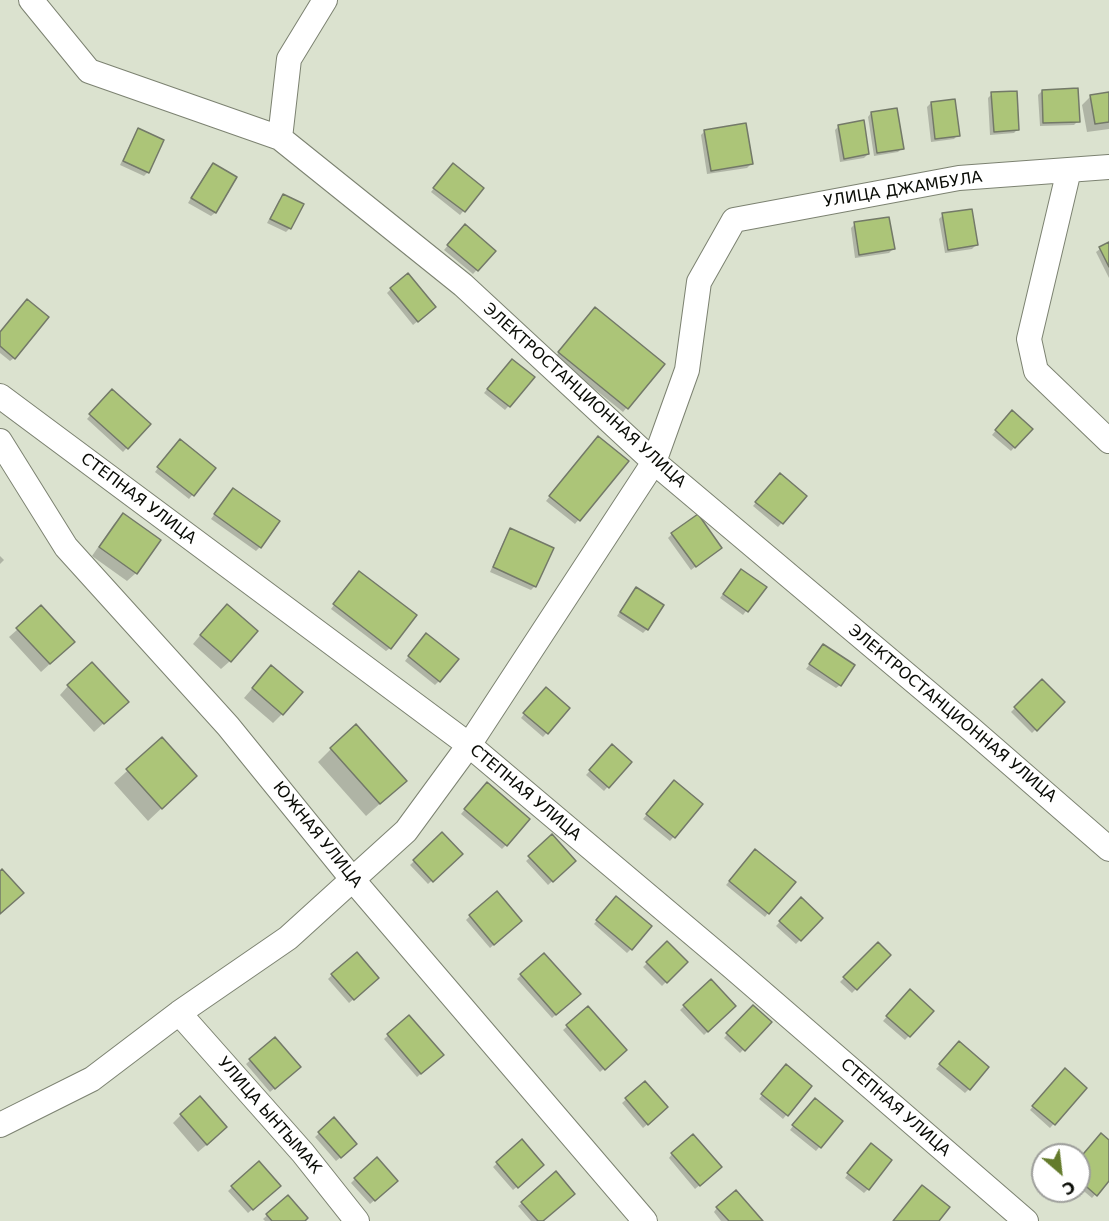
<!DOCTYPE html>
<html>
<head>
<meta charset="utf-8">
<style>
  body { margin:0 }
  #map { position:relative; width:1109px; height:1221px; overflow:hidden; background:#dbe2cf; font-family:"DejaVu Sans",sans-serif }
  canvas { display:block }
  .north { position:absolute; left:1031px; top:1143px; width:60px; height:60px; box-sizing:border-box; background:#fff; border:2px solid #9d9e9b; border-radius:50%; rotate:152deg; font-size:16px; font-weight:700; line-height:24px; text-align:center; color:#0a0c06 }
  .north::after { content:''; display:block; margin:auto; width:21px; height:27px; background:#647b2c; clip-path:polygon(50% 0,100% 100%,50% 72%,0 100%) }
</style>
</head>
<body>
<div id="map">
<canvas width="1109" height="1221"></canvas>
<div class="north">С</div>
</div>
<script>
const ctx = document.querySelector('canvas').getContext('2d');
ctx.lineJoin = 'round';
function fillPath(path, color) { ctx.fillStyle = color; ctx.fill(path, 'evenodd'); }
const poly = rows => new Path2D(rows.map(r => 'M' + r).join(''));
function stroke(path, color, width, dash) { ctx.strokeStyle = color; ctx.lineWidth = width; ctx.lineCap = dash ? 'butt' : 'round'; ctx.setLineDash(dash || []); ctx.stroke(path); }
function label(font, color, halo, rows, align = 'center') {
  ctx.font = font + ' "DejaVu Sans",sans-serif'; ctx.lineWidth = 4.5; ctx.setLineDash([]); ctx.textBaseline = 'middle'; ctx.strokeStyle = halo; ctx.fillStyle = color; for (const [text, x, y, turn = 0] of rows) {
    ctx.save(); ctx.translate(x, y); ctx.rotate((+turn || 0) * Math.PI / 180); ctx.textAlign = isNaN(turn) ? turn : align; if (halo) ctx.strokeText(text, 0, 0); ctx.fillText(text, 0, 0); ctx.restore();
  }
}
const shadow = poly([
  [1042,91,1078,121,1074,125,1040,126,1038,95],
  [992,94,1018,129,1014,133,990,135,988,98],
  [1109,94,1109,129,1087,132,1082,105,1091,96],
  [931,103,958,135,954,139,931,142,927,107],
  [871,113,902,148,898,152,874,156,868,117],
  [839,126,868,154,864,158,840,162,835,130],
  [139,130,148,172,144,176,120,165,135,134],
  [705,131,751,164,747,168,707,174,701,135],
  [213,165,235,178,215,213,211,216,188,203,209,168],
  [449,169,482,188,460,215,431,192],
  [283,196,290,228,286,232,267,223,279,200],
  [943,215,976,245,972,249,945,253,939,219],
  [855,224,893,249,889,253,855,258,851,228],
  [461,230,494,251,473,274,444,250],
  [1109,244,1109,278,1096,252,1100,249],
  [391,289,430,311,413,325,387,293],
  [591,313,663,364,623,412,555,357],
  [0,333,14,358,10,361,0,353],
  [508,365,533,378,505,410,484,393],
  [112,391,149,424,123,452,87,419],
  [1008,416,1031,429,1011,451,992,435],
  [594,442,627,461,575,524,546,501],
  [176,445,214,468,189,499,155,472],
  [776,479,805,497,778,527,753,506],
  [229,494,260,547,256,551,211,519],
  [123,515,136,573,127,581,92,556,114,524],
  [511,530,535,586,531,590,490,572,507,534],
  [672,534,720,548,691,570,668,538],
  [0,556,4,560,0,564],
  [737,574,764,587,743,615,720,598],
  [355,577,390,648,386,651,331,609],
  [632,593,647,629,643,633,617,616],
  [218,614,230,661,221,669,193,644],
  [18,629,64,651,41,672,9,637],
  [422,639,439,681,435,685,405,661],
  [823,646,840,685,836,688,806,669],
  [263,676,282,714,273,723,244,698],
  [1042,681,1063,702,1032,733,1011,712],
  [68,686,118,710,94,732,60,695],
  [542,693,568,708,543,737,521,718],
  [162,739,182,789,148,821,114,783],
  [612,747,629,762,604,791,586,775],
  [331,749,391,794,366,816,318,762],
  [671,786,701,804,670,841,643,819],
  [483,788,506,845,502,849,461,814],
  [442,835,460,854,428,884,410,865],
  [552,837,574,861,548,885,526,861],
  [752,855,768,913,765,917,726,885],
  [801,899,821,918,796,944,776,926],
  [612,902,631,949,627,953,594,924],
  [470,916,516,925,490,948,466,920],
  [667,944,686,962,662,986,643,967],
  [878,944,889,955,852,993,840,982],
  [332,975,374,982,349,1003,328,979],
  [521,975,575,998,552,1018,517,979],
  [710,981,734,1006,704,1035,680,1010],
  [910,991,932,1011,905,1040,883,1021],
  [753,1007,770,1022,740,1053,724,1038],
  [588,1008,621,1054,600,1072,563,1030],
  [409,1017,438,1059,417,1077,384,1039],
  [274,1039,295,1071,270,1092,246,1064],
  [955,1047,969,1089,965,1093,936,1069],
  [782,1070,810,1086,783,1119,759,1099],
  [1061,1074,1085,1088,1050,1128,1030,1110],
  [645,1083,662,1111,643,1128,622,1103],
  [811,1103,841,1121,816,1151,790,1130],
  [181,1115,217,1136,198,1152,173,1123],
  [334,1120,352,1148,336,1161,315,1137],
  [522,1141,539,1168,513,1190,493,1167],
  [1109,1142,1109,1179,1092,1198,1079,1187,1079,1161],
  [867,1149,868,1189,864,1193,845,1178],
  [672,1154,716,1171,695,1189,669,1158],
  [259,1163,275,1190,248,1213,228,1191],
  [355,1179,392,1185,370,1204,351,1183],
  [288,1197,303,1221,265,1221,263,1219],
  [522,1203,542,1221,531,1221,518,1206],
  [717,1208,761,1221,721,1221,714,1212]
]);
const building = poly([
  [1078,88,1080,122,1043,123,1042,90,1078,88],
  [1017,91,1019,130,994,132,991,92,1017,91],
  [1109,92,1109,122,1095,124,1090,95,1109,92],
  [955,99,960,136,935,139,931,102,955,99],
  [897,108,904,149,877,153,871,112,897,108],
  [864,120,869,154,844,159,838,125,864,120],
  [746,123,753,164,711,171,704,130,746,123],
  [138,128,164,140,149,173,123,161,138,128],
  [213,163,237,177,216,213,191,198,213,163],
  [453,163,484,188,465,212,433,188,453,163],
  [283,194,304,204,291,229,270,219,283,194],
  [972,209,978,245,948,250,942,213,972,209],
  [889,217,895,249,859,255,854,222,889,217],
  [465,224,496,251,478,271,447,245,465,224],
  [1109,242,1109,267,1099,247,1109,242],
  [408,273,436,307,418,322,390,288,408,273],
  [27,299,49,317,15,359,0,346,0,332,27,299],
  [595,307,665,364,628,409,558,352,595,307],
  [512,359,535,377,510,407,487,389,512,359],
  [112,389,151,424,128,449,89,414,112,389],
  [1012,410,1033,429,1015,448,995,430,1012,410],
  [598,436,629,461,580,521,549,496,598,436],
  [180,439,216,468,194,496,157,467,180,439],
  [780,473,807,496,783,524,755,502,780,473],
  [233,488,280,521,261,548,214,514,233,488],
  [123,513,161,540,137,574,99,547,123,513],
  [698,514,722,548,696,567,671,533,698,514],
  [510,528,554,548,536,587,493,567,510,528],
  [741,569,767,587,748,612,723,594,741,569],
  [359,571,417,615,391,649,333,604,359,571],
  [636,587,664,605,648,630,620,612,636,587],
  [227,604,258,631,231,662,200,635,227,604],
  [41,605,75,642,50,664,16,628,41,605],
  [426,633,459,659,440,682,408,656,426,633],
  [823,644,855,665,841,686,809,664,823,644],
  [92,662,129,702,104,724,67,685,92,662],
  [271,665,303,692,283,715,252,688,271,665],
  [1042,679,1065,702,1037,731,1014,707,1042,679],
  [546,687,570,708,548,734,523,713,546,687],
  [356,724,407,781,380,804,330,748,356,724],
  [162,737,197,776,162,809,126,769,162,737],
  [612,744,632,762,609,788,589,770,612,744],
  [674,780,703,804,675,838,646,814,674,780],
  [487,782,530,819,507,846,464,809,487,782],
  [442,832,463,854,433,882,413,860,442,832],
  [552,834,576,861,553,882,528,856,552,834],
  [755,849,796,882,769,914,729,881,755,849],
  [2,869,24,893,0,914,0,871,2,869],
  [497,891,522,921,494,945,469,915,497,891],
  [616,896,652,926,632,950,596,920,616,896],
  [801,897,823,918,801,941,779,921,801,897],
  [667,941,688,962,667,983,646,962,667,941],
  [878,942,891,955,857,990,843,977,878,942],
  [357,952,379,978,354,1000,331,974,357,952],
  [544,953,581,994,556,1015,520,974,544,953],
  [711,979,736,1006,708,1032,683,1005,711,979],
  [910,989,934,1011,910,1037,886,1016,910,989],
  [753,1005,772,1022,745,1051,726,1033,753,1005],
  [588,1006,627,1050,605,1070,566,1025,588,1006],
  [409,1015,444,1055,421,1074,387,1034,409,1015],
  [275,1037,301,1067,275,1089,249,1059,275,1037],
  [959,1041,989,1067,970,1090,939,1064,959,1041],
  [786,1064,812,1086,788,1116,761,1094,786,1064],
  [1065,1068,1087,1088,1055,1125,1032,1106,1065,1068],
  [645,1081,668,1107,648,1125,625,1098,645,1081],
  [200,1096,227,1127,207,1145,180,1114,200,1096],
  [815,1098,843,1121,821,1148,792,1125,815,1098],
  [334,1117,357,1144,341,1158,318,1132,334,1117],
  [1101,1133,1109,1140,1109,1181,1097,1196,1079,1180,1079,1159,1101,1133],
  [693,1134,722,1167,700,1186,671,1153,693,1134],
  [522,1139,544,1165,518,1188,496,1162,522,1139],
  [871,1143,892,1160,869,1190,847,1173,871,1143],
  [377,1157,398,1181,375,1201,354,1178,377,1157],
  [259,1161,281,1186,253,1210,231,1186,259,1161],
  [556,1171,575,1194,543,1221,538,1221,521,1202,556,1171],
  [922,1185,950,1207,939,1221,893,1221,922,1185],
  [736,1190,763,1221,729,1221,716,1207,736,1190],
  [288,1195,308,1218,305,1221,272,1221,266,1214,288,1195]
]);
const minor = poly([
  [31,0,89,71,280,138,463,285,654,462,971,729,1109,849],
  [280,138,289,59,325,0],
  [1069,170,1029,339,1036,371,1109,441],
  [0,396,469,745,730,965,1026,1221],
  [0,441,66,547,228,726,353,880,645,1221],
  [179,1013,303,1153,357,1221],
  [0,1125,92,1079,179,1013,288,938,406,831,469,745,654,462,687,370,699,282,734,220,959,178,1109,167]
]);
const streetNames = [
  ["УЛИЦА ДЖАМБУЛА",903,190,-9],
  ["ЭЛЕКТРОСТАНЦИОННАЯ УЛИЦА",584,396,42],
  ["СТЕПНАЯ УЛИЦА",138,499,37],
  ["ЭЛЕКТРОСТАНЦИОННАЯ УЛИЦА",952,714,40],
  ["СТЕПНАЯ УЛИЦА",525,793,40],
  ["ЮЖНАЯ УЛИЦА",317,835,51],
  ["СТЕПНАЯ УЛИЦА",895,1108,41],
  ["УЛИЦА ЫНТЫМАК",269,1116,49]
];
fillPath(shadow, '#0003');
fillPath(building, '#acc578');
stroke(building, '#737968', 1.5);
stroke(minor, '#7c8271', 26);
stroke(minor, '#fff', 24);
label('16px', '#0a0c06', '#fff', streetNames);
</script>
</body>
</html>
